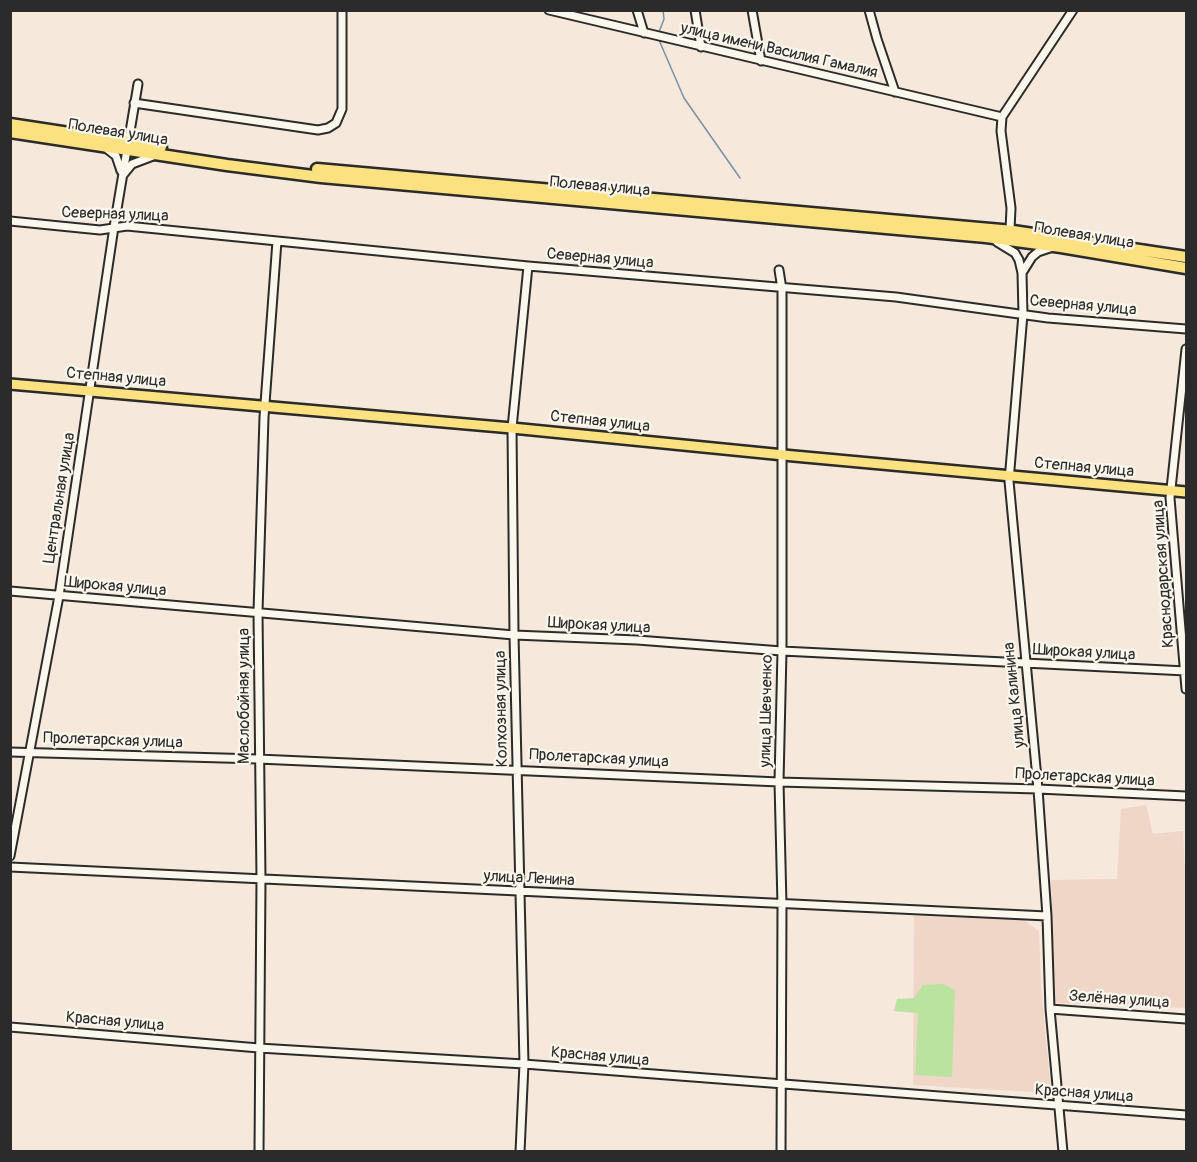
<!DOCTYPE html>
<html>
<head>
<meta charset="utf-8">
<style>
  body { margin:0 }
  #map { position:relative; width:1197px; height:1162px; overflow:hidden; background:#f6e8db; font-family:Pangolin,sans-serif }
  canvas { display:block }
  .frame { position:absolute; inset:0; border:12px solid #2b2b2b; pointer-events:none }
</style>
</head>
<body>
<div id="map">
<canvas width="1197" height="1162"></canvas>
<div class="frame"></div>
</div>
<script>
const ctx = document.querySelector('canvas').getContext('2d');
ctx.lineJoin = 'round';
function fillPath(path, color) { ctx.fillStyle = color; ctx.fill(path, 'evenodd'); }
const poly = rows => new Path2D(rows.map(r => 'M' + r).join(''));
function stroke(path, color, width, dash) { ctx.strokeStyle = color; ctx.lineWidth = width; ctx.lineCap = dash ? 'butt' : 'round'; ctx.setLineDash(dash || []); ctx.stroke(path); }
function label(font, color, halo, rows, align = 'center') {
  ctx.font = font + ' Pangolin,sans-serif'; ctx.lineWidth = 4.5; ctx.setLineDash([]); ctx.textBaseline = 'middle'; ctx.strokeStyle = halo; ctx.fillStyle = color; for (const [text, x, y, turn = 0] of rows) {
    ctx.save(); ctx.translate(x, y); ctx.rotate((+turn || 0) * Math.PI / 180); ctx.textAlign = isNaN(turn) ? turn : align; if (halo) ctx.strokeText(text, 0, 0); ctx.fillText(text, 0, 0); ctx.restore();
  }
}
const built = poly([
  [1146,805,1153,834,1183,831,1186,888,1186,1008,1055,1003,1051,880,1117,879,1121,809],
  [914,916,1024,920,1039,931,1041,985,1051,1093,913,1085]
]);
const green = poly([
  [943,984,955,990,952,1077,915,1075,918,1013,894,1011,897,999,914,998,923,985]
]);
const stream = poly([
  [659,32,664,19,663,10],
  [659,40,684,98,740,178]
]);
const minor = poly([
  [549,10,1002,117],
  [637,10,644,33],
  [695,10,701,47],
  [752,10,761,61],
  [869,10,877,39,895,92],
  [134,103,318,130,328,128,336,123,342,109,342,10],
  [107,149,116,156,121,171],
  [123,175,132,164,153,156],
  [10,221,100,230,127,226,528,266,896,297,1048,318,1186,329],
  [1010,230,1011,208,1001,131,1002,117,1073,10],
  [997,242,1015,253,1019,260,1022,273,1023,314,1009,481,1038,789,1047,916,1050,1009,1063,1152],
  [779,270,782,289,782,651,779,782,782,905,781,1152],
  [1022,273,1032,257,1038,252,1050,248],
  [1186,349,1170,498,1186,689],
  [10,591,514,635,637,640,782,651,1186,671],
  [10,752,258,759,779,782,1038,789,1186,796],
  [10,856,59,596,114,227,138,84],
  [10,867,1047,916],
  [1050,1009,1186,1019],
  [10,1027,259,1048,524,1064,1186,1115],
  [259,1152,261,879,258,612,264,417,277,241],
  [520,1152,524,1064,514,635,512,428,528,266]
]);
const major = poly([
  [10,384,512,428,794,456,1186,492]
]);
const highway = poly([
  [10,124,161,147],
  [10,132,227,165,321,177,986,237,1061,247,1186,268],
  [317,169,1013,231,1186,257]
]);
const streetNames = [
  ["улица имени Василия Гамалия",779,51,13],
  ["Полевая улица",118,133,9],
  ["Полевая улица",600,187,5],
  ["Северная улица",115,215,2],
  ["Полевая улица",1084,236,9],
  ["Северная улица",600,259,5],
  ["Северная улица",1083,306,5],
  ["Степная улица",116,378,5],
  ["Степная улица",600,422,6],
  ["Степная улица",1084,468,5],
  ["Центральная улица",60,498,-81],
  ["Краснодарская улица",1164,574,-94],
  ["Широкая улица",115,587,5],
  ["Широкая улица",599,626,3],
  ["Широкая улица",1084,653,3],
  ["улица Калинина",1015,695,-96],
  ["Маслобойная улица",245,696,-90],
  ["Колхозная улица",502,709,-91],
  ["улица Шевченко",767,711,-89],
  ["Пролетарская улица",113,741,2],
  ["Пролетарская улица",599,759,3],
  ["Пролетарская улица",1085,778,3],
  ["улица Ленина",529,879,3],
  ["Зелёная улица",1119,1000,4],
  ["Красная улица",115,1022,5],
  ["Красная улица",600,1057,5],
  ["Красная улица",1084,1094,4]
];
fillPath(built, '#f0d6c7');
fillPath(green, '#b9e39f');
stroke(stream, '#7890a5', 1.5);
stroke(minor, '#2b2b2b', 11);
stroke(major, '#2b2b2b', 14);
stroke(highway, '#2b2b2b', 15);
stroke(minor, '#fbf7ec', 7);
stroke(major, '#fbe180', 9);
stroke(highway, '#fbe180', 10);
label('16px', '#2b2b2b', '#fbf7ec', streetNames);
</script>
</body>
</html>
